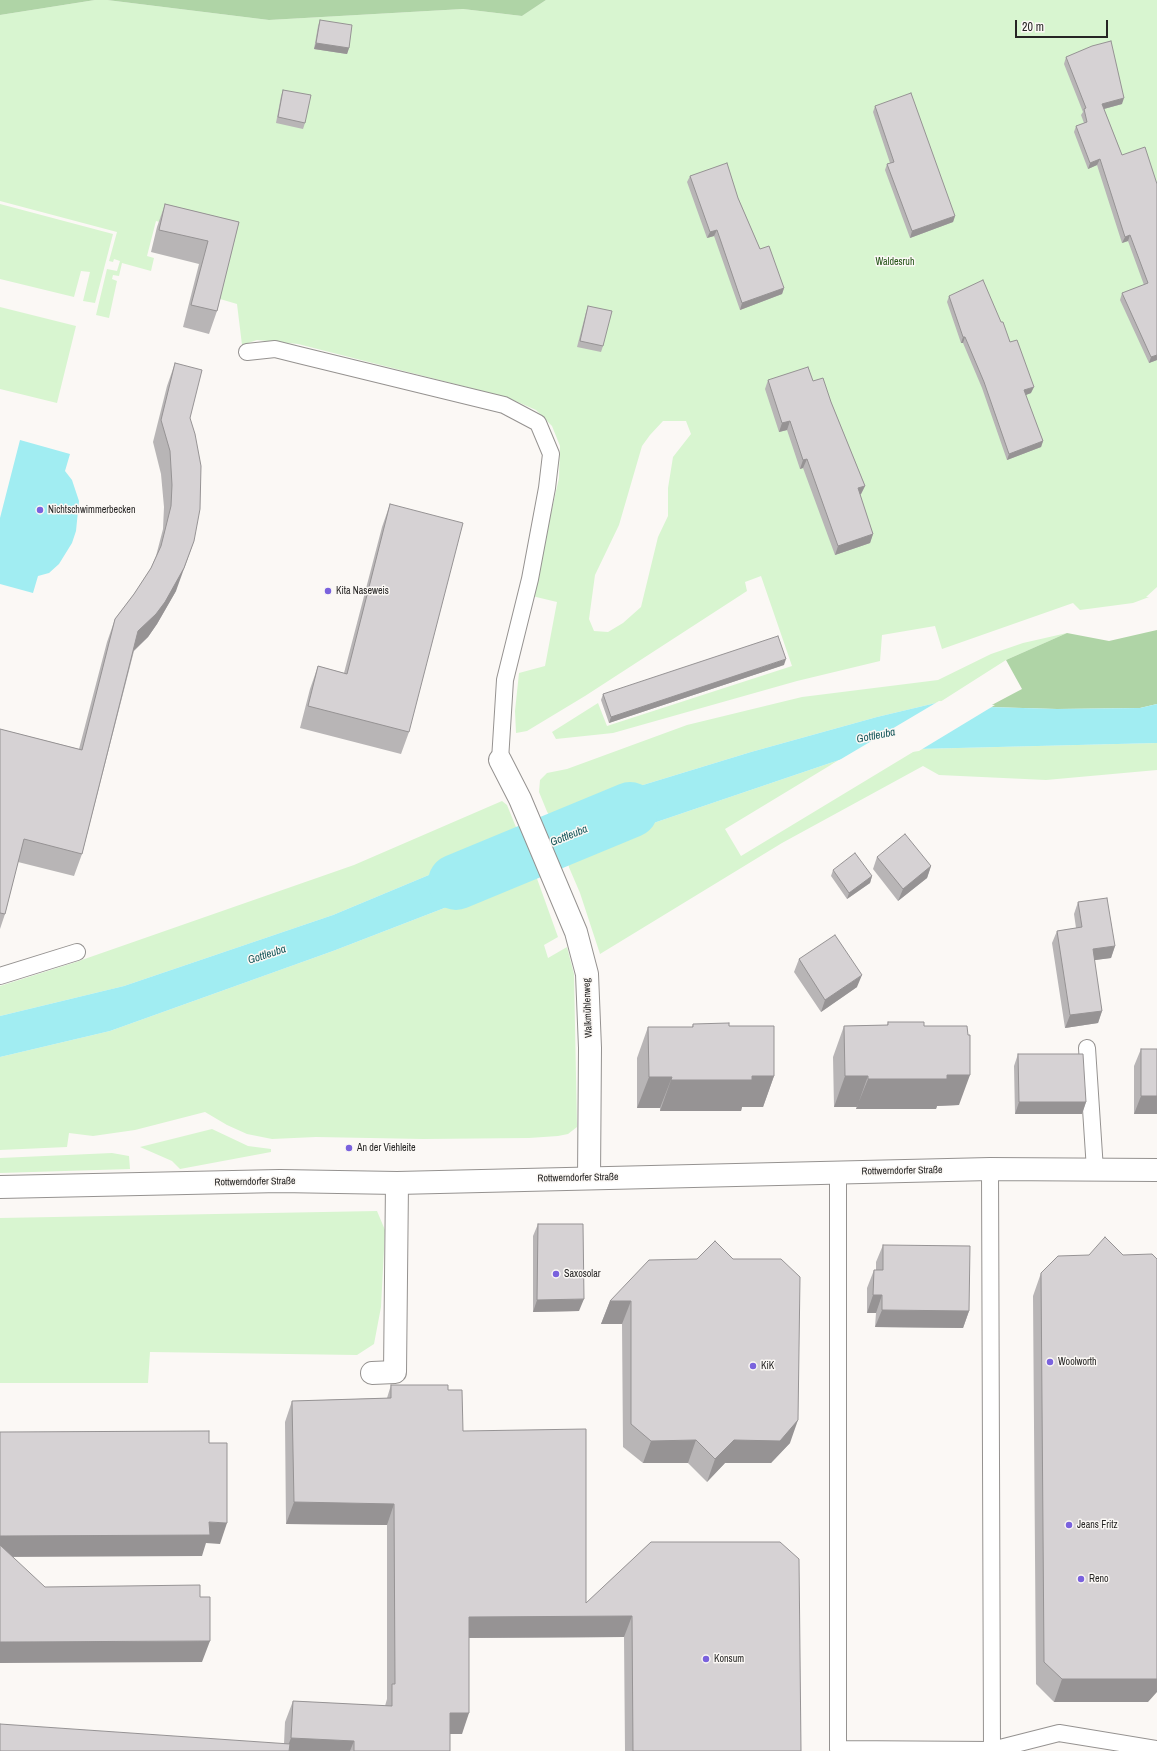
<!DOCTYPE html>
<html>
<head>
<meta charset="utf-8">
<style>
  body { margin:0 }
  #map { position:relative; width:1157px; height:1751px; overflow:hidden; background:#fbf8f5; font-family:"Archivo Narrow",sans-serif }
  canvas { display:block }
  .scale { position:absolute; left:1015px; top:20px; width:93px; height:18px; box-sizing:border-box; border:2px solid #262524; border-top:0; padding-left:5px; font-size:12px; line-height:14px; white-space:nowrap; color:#262524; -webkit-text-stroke:3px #fbf8f5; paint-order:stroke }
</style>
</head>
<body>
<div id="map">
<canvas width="1157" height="1751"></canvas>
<div class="scale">20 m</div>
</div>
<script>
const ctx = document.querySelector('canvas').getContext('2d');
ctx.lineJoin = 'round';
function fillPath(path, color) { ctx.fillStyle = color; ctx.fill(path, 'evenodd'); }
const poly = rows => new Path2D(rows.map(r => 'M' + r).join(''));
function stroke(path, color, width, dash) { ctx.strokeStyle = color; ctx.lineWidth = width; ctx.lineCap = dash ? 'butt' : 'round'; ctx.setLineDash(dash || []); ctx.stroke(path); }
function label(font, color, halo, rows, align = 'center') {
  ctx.font = font + ' "Archivo Narrow",sans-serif'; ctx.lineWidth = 3; ctx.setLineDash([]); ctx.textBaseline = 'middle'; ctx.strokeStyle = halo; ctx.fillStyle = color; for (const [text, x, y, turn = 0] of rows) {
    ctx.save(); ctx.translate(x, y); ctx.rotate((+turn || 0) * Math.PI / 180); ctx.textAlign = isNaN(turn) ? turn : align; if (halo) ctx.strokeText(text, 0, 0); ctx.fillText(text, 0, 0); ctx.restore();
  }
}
const green = poly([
  [95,0,107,0,269,20,463,9,522,16,546,0,1157,0,1157,587,1146,597,1149,597,1133,603,1080,610,1073,603,942,649,935,626,882,635,880,661,797,681,613,733,556,739,552,732,598,703,607,726,792,666,761,576,745,582,747,591,585,696,527,731,516,733,515,711,519,673,545,666,557,602,532,596,559,478,560,446,552,426,536,410,506,397,298,344,257,340,242,345,237,304,220,299,234,242,156,221,147,256,154,258,151,271,122,263,119,276,113,275,112,279,117,281,109,318,96,315,107,269,117,271,120,261,114,259,113,262,109,261,117,232,0,201,0,15],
  [663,421,686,421,691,434,673,457,668,488,668,516,658,537,641,607,623,623,608,632,594,631,589,619,595,575,619,525,642,446,650,435],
  [0,204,113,234,95,303,83,301,90,272,81,271,74,297,0,279],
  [0,307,76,326,57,403,0,389],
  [1067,633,1006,660,940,702,877,717,751,752,548,814,539,792,540,780,547,773,567,769,687,725,802,697,938,680,991,654,1023,643],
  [1157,743,1157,770,1046,780,939,775,923,766,782,843,600,954,580,893,568,865,630,831,839,760,725,829,741,856,918,749],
  [502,801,507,805,520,837,333,915,124,986,0,1016,0,986,76,962,354,865],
  [535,873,558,937,544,945,548,958,567,947,574,974,577,1127,568,1134,558,1136,529,1138,423,1139,316,1137,272,1139,247,1134,227,1125,205,1112,135,1130,93,1136,69,1133,67,1147,0,1150,0,1057,110,1031,333,951],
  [212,1129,248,1146,271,1149,271,1152,180,1169,172,1161,140,1147],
  [112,1153,129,1156,130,1169,0,1173,0,1158],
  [377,1211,385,1230,381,1307,374,1344,357,1355,150,1352,148,1383,0,1383,0,1218]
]);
const forest = poly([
  [0,0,95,0,0,15],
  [107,0,546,0,522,16,463,9,269,20],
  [1157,630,1157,704,1140,708,1057,709,988,707,1022,689,1006,660,1067,633,1109,641]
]);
const water = poly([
  [20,440,70,454,65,471,72,480,79,501,76,531,72,543,59,564,49,573,38,576,33,593,0,584,0,518],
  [940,702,988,707,1057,709,1140,708,1157,704,1157,743,918,749,839,760,630,831,568,865,548,814,751,752,877,717],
  [520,837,535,873,333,951,110,1031,0,1057,0,1016,124,986,333,915]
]);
const pier = poly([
  [939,701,995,705,919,751,840,762,831,765],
  [547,812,558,840,569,867,566,866,546,815],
  [519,835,521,836,528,852,537,872,535,875]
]);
const river = poly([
  [456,882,630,810]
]);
const lane = poly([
  [247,352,275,349,299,355,504,405,538,423,551,454,547,488,530,579,505,680,500,760],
  [0,976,77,952],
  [1087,1048,1095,1170],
  [990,1169,992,1750],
  [838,1172,838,1749,992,1750,999,1751],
  [992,1750,1059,1733,1157,1749]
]);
const street = poly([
  [500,760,520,799,576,932,587,974,590,1048,589,1178],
  [372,1373,395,1372,397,1183]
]);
const secondary = poly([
  [0,1187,280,1181,397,1183,990,1169,1157,1170]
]);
const wall = poly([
  [320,20,349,48,347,54,314,49,318,26],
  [1066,57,1122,104,1104,109,1122,155,1157,184,1157,360,1149,363,1120,300,1122,293,1144,285,1128,241,1122,243,1097,165,1088,169,1074,132,1076,126,1084,123,1081,115,1083,112,1064,64],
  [283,90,305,123,303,129,276,123,281,96],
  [875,106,955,216,953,222,910,238,885,170,887,164,890,163,873,112],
  [690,176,738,198,760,249,784,288,782,294,740,310,714,236,707,238,687,182],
  [165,204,239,222,217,311,209,334,183,327,199,264,151,252,157,227],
  [949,296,1010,342,1031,393,1025,395,1043,441,1041,447,1007,460,982,388,963,343,961,343,947,302],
  [588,306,603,346,601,352,577,347,586,312],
  [175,363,190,418,176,591,157,624,148,637,134,651,82,854,74,876,18,862,5,914,0,929,0,729,79,749,107,642,115,619,134,594,151,568,156,556,163,529,164,507,161,474,153,442,167,386],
  [768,380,813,381,831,402,865,486,861,494,860,495,873,534,870,543,835,555,803,468,800,469,787,430,779,432,765,389],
  [390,504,409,732,401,754,300,728,310,689,318,666,344,673,382,527],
  [784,665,609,723,601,700,603,694],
  [877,857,931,866,927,878,898,901,873,869],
  [833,870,872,876,870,883,847,899,831,876],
  [1078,902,1115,946,1111,958,1094,960,1102,1011,1098,1023,1065,1028,1052,943,1057,931,1076,928,1074,914],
  [799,959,857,987,821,1012,794,972],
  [888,1022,924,1026,959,1105,937,1106,936,1109,856,1109,857,1107,834,1107,833,1057,844,1026,887,1025],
  [693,1024,729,1026,774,1076,763,1107,742,1107,741,1111,660,1111,660,1108,637,1108,637,1058,648,1027,692,1027],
  [1141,1049,1157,1114,1134,1114,1134,1066],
  [1018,1054,1086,1102,1082,1114,1015,1114,1014,1066],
  [538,1224,579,1311,533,1312,533,1236],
  [883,1245,969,1311,963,1328,875,1327,876,1313,867,1313,867,1288,874,1270,876,1270,876,1262],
  [733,1259,790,1443,771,1463,725,1463,707,1482,688,1463,643,1463,623,1447,622,1324,601,1324,610,1301],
  [1041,1273,1148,1702,1054,1702,1036,1684,1033,1296],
  [391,1385,448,1390,463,1431,586,1603,651,1542,801,1751,625,1751,624,1637,469,1638,462,1734,450,1734,450,1751,0,1751,284,1744,285,1722,293,1701,385,1706,387,1699,387,1525,286,1524,285,1422,292,1401,387,1398]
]);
const shadedWall = poly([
  [316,43,349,48,347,54,314,49],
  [1124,98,1122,104,1100,110,1102,104],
  [1100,159,1097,165,1088,169,1090,163],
  [955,216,953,222,910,238,912,231],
  [717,230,714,236,707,238,710,232],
  [1130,235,1128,241,1122,243,1125,237],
  [784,288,782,294,740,310,742,303],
  [963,337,965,337,963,343,961,343],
  [1157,355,1157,360,1149,363,1151,357],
  [1034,387,1031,393,1021,397,1024,390],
  [790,421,787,430,779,432,782,423],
  [1043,441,1041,447,1007,460,1009,454],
  [807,459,803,468,800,469,803,460],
  [865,486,861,494,855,497,858,488],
  [873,534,870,543,835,555,838,546],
  [194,541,176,591,157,624,148,637,130,654,138,631],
  [786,659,784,665,609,723,611,717],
  [931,866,927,878,898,901,903,889],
  [872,876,870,883,847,899,849,893],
  [1115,946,1111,958,1088,961,1093,949],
  [862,975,857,987,821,1012,825,1000],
  [1102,1011,1098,1023,1065,1028,1070,1015],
  [947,1075,970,1075,959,1105,937,1106,936,1109,856,1109,868,1079],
  [752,1076,774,1076,763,1107,742,1107,741,1111,660,1111,671,1080],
  [845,1076,868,1076,857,1107,834,1107],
  [649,1077,672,1077,660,1108,637,1108],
  [1141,1096,1157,1096,1157,1114,1134,1114],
  [1019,1102,1086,1102,1082,1114,1015,1114],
  [873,1295,882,1295,876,1313,867,1313],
  [584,1299,579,1311,533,1312,537,1300],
  [610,1301,631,1301,622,1324,601,1324],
  [882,1310,969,1311,963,1328,875,1327],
  [798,1420,790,1443,771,1463,725,1463,707,1482,715,1459,734,1440],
  [696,1440,688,1463,643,1463,651,1441],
  [294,1502,394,1504,387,1525,286,1524],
  [209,1522,227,1523,220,1544,206,1543,202,1556,0,1557,0,1536],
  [632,1616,624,1637,461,1638,469,1617],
  [210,1641,202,1662,0,1663,0,1642],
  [1062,1679,1157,1679,1157,1692,1148,1702,1054,1702],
  [450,1713,469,1713,462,1734,442,1734],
  [291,1738,354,1741,350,1751,286,1751]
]);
const building = poly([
  [320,20,352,25,349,48,316,43,320,20],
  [1111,41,1124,98,1102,104,1122,155,1145,147,1157,184,1157,355,1151,357,1122,293,1148,283,1130,235,1125,237,1100,159,1090,163,1076,126,1087,122,1084,109,1086,108,1066,57,1092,46,1111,41],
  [283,90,311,95,305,123,278,117,283,90],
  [911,93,955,216,912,231,887,164,894,162,875,106,911,93],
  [727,163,738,198,760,249,769,246,784,288,742,303,717,230,710,232,690,176,727,163],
  [165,204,239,222,217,311,191,305,208,241,159,230,165,204],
  [983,280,1001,322,1003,322,1010,342,1017,340,1034,387,1024,390,1043,441,1009,454,984,382,965,337,963,337,949,296,983,280],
  [588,306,612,311,603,346,580,341,588,306],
  [175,363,202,370,190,418,195,434,201,466,200,509,194,541,184,568,165,602,156,614,138,631,82,854,24,839,5,914,0,913,0,729,82,750,115,619,134,594,151,568,161,546,171,506,172,485,170,451,161,420,175,363],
  [808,367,813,381,823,378,831,402,865,486,858,488,873,534,838,546,807,459,803,460,790,421,782,423,768,380,808,367],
  [390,504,463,523,409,732,308,706,318,666,347,674,390,504],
  [778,636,786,659,611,717,603,694,778,636],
  [905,834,931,866,903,889,877,857,905,834],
  [855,853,872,876,849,893,833,870,855,853],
  [1107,898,1115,946,1093,949,1102,1011,1070,1015,1057,931,1082,927,1078,902,1107,898],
  [835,935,862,975,825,1000,799,959,835,935],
  [888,1022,924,1022,924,1026,967,1026,968,1035,970,1035,970,1075,947,1075,947,1079,868,1079,868,1076,845,1076,844,1026,888,1025,888,1022],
  [729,1023,729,1026,774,1026,774,1076,752,1076,752,1080,671,1080,672,1077,649,1077,648,1027,693,1027,693,1024,729,1023],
  [1141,1049,1157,1049,1157,1096,1141,1096,1141,1049],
  [1018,1054,1083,1054,1086,1102,1019,1102,1018,1054],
  [538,1224,583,1224,584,1299,537,1300,538,1224],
  [1105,1237,1123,1255,1152,1254,1157,1259,1157,1679,1062,1679,1044,1662,1041,1273,1058,1256,1089,1255,1105,1237],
  [715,1241,733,1259,781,1259,800,1277,798,1420,780,1441,734,1440,715,1459,696,1440,651,1441,631,1424,631,1301,610,1301,649,1260,697,1259,715,1241],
  [883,1245,970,1246,969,1311,882,1310,882,1295,873,1295,874,1270,883,1270,883,1245],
  [391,1385,448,1385,448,1390,462,1390,463,1431,586,1429,586,1603,651,1542,780,1542,799,1559,801,1751,633,1751,632,1616,469,1617,469,1713,450,1713,450,1751,354,1751,354,1741,291,1738,293,1701,392,1706,392,1684,395,1684,394,1504,294,1502,292,1401,391,1398,391,1385],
  [209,1431,209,1443,227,1443,227,1523,209,1522,210,1535,0,1536,0,1432,209,1431],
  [0,1545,45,1587,200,1585,200,1597,210,1597,210,1641,0,1642,0,1545],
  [0,1724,290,1744,289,1751,0,1751,0,1724]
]);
const markers = [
  [40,510,4,"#7a62dd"],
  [328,591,4,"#7a62dd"],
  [349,1148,4,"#7a62dd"],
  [556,1274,4,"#7a62dd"],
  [1050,1362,4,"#7a62dd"],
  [753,1366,4,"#7a62dd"],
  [1069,1525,4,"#7a62dd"],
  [1081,1579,4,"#7a62dd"],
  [706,1659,4,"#7a62dd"]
];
const parkNames = [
  ["Waldesruh",895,262]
];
const poiNames = [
  ["Nichtschwimmerbecken",48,510],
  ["Kita Naseweis",336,591],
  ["An der Viehleite",357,1148],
  ["Saxosolar",564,1274],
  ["Woolworth",1058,1362],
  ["KiK",761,1366],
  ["Jeans Fritz",1077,1525],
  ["Reno",1089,1579],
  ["Konsum",714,1659]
];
const streetNames = [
  ["Walkmühlenweg",588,1008,-92],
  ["Rottwerndorfer Straße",902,1171,-1],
  ["Rottwerndorfer Straße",578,1178,-1],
  ["Rottwerndorfer Straße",255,1182,-1]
];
const waterNames = [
  ["Gottleuba",876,736,-11],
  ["Gottleuba",569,836,-22],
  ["Gottleuba",267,955,-18]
];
fillPath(green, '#d8f5d0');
fillPath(forest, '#afd4a6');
fillPath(water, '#a1edf2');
fillPath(pier, '#fbf8f5');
stroke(river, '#a1edf2', 56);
stroke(lane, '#959290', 18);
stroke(street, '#959290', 24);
stroke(secondary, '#959290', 24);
stroke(lane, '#fff', 16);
stroke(street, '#fff', 22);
stroke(secondary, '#fff', 22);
fillPath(wall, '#b8b5b6');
fillPath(shadedWall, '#969394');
fillPath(building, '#d6d2d4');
stroke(building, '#969394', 1);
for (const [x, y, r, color] of markers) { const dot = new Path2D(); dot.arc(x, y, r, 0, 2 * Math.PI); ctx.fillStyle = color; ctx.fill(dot); stroke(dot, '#fbf8f5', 1.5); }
label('10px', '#215113', '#fbf8f5', parkNames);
label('10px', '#262524', '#fbf8f5', poiNames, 'left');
label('10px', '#262524', '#fbf8f5', streetNames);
label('italic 11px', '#15565a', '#fbf8f5', waterNames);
</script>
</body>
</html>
